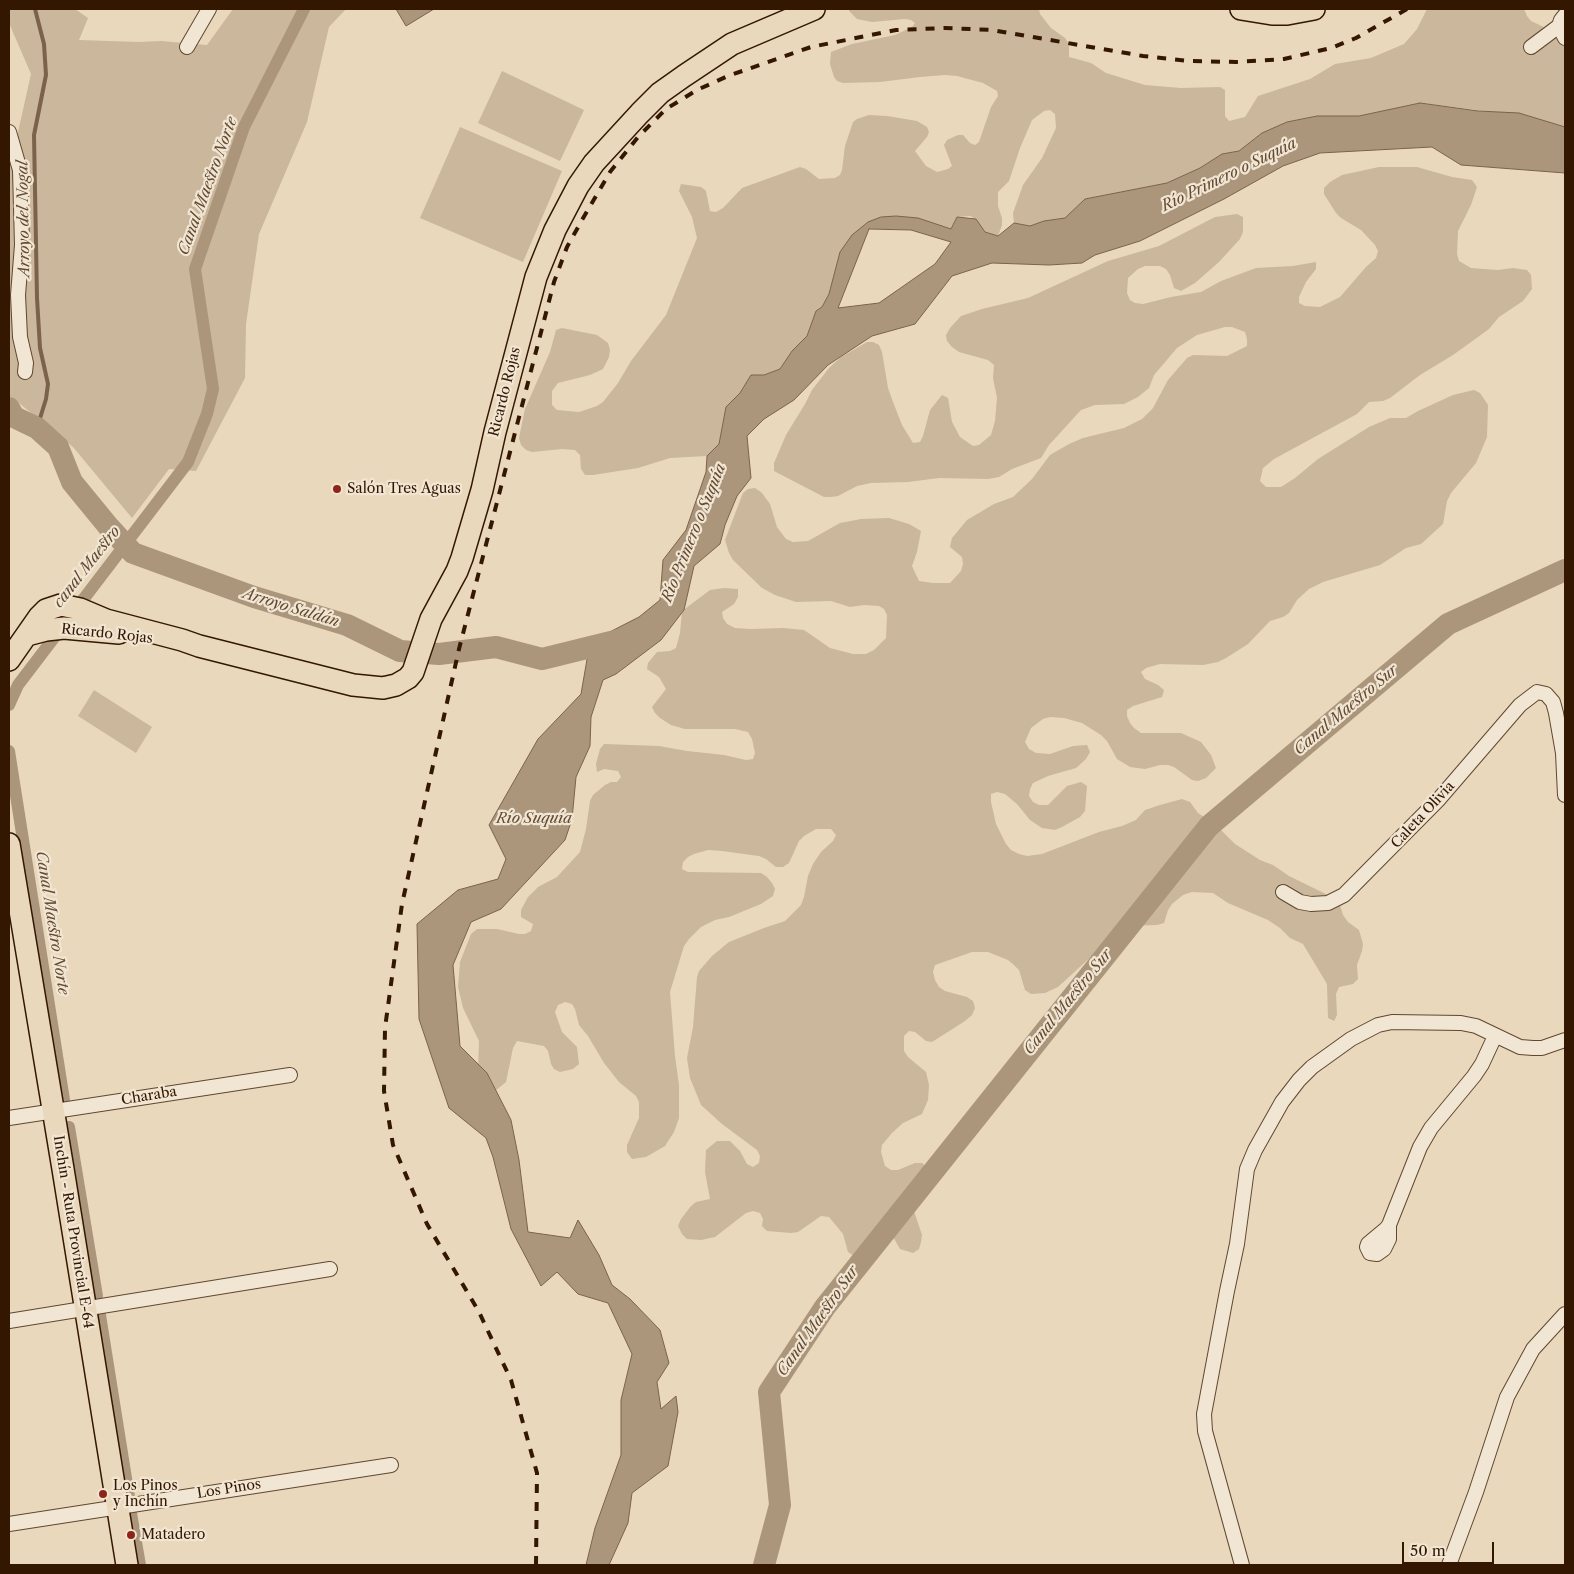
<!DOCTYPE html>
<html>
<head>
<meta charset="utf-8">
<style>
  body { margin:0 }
  #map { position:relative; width:1574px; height:1574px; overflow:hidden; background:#e9d8bc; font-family:"Libre Caslon Text",serif }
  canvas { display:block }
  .frame { position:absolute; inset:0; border:10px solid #341701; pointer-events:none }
  .scale { position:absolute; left:1402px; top:1542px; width:92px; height:22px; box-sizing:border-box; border:2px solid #341701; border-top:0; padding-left:6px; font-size:15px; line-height:18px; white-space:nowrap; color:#341701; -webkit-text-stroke:4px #f1e6d3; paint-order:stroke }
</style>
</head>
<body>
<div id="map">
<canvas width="1574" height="1574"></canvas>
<div class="frame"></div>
<div class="scale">50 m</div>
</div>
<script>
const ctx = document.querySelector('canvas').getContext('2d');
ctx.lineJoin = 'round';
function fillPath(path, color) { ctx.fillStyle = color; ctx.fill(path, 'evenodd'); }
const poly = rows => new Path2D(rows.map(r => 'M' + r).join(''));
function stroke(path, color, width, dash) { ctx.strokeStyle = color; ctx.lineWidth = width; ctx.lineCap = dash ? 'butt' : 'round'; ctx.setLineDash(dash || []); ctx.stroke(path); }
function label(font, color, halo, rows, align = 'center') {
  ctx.font = font + ' "Libre Caslon Text",serif'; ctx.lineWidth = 4.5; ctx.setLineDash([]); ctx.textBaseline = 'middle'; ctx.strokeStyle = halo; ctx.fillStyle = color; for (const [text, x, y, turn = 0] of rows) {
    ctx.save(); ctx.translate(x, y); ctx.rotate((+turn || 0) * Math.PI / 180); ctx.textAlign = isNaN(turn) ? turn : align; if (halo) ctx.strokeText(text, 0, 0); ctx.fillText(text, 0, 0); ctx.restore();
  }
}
const green = poly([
  [9,9,75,9,88,18,79,40,139,42,161,41,207,45,233,9,346,9,329,27,307,122,259,234,246,324,245,378,196,471,169,469,132,518,73,447,14,399,9,398,9,143,16,141,31,74,9,23],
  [850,9,1039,9,1040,14,1051,28,1065,38,1069,44,1069,57,1091,63,1106,73,1145,85,1181,88,1220,87,1225,90,1225,116,1229,121,1245,117,1258,96,1310,79,1335,64,1371,58,1404,44,1417,29,1427,9,1524,9,1527,16,1531,21,1565,37,1565,127,1492,112,1421,103,1359,116,1317,116,1287,122,1262,133,1239,151,1222,154,1200,168,1167,183,1085,199,1065,218,1044,221,1030,226,1014,223,1013,213,1023,185,1042,158,1056,128,1055,114,1050,110,1044,111,1032,120,1020,148,1009,181,998,192,998,206,1002,218,1002,225,998,236,985,232,976,219,970,216,957,217,951,229,918,218,881,217,841,252,829,294,822,307,816,311,807,336,792,351,780,369,764,375,751,375,740,393,726,407,719,444,707,456,670,458,638,468,593,475,585,475,581,469,580,455,575,450,562,449,532,452,526,450,521,445,519,438,525,409,550,352,556,330,562,328,597,335,608,343,610,350,609,357,603,369,590,375,558,383,552,391,552,405,557,410,579,412,597,406,603,402,618,383,631,361,666,315,697,238,692,217,679,191,681,184,701,187,706,191,710,211,716,212,723,208,742,188,800,167,806,169,819,179,835,178,840,175,842,170,845,146,853,122,857,119,869,115,887,116,917,121,927,127,929,132,927,137,915,151,926,166,937,172,948,169,952,166,944,145,947,140,958,135,963,135,970,143,975,145,979,142,991,107,998,96,997,91,983,83,957,76,945,75,920,77,880,82,843,83,837,81,834,77,830,64,831,52,852,44,895,35,912,27,915,23,911,20,905,19,872,22,857,19,849,11],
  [502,71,584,110,560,161,478,123],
  [460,127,562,171,523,262,420,218],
  [1379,167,1417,167,1452,177,1472,180,1477,187,1471,205,1458,231,1457,254,1459,261,1471,268,1498,270,1513,268,1527,270,1531,275,1532,289,1523,301,1499,317,1489,329,1453,355,1420,375,1390,398,1383,401,1369,402,1357,414,1274,459,1263,468,1260,481,1266,487,1281,487,1295,478,1318,459,1369,427,1390,418,1406,418,1418,411,1453,395,1474,390,1480,393,1488,405,1487,437,1476,463,1451,493,1447,501,1443,524,1421,544,1406,548,1380,565,1323,582,1309,589,1297,600,1289,613,1283,617,1270,621,1248,644,1226,658,1218,662,1203,665,1160,664,1146,668,1141,672,1145,679,1158,685,1164,690,1162,697,1133,706,1127,710,1127,716,1130,723,1134,728,1141,733,1181,733,1201,742,1211,755,1216,768,1206,778,1198,781,1192,780,1174,767,1168,765,1160,765,1145,769,1130,767,1117,759,1107,741,1101,735,1082,723,1064,718,1050,717,1043,719,1031,728,1025,742,1029,749,1036,753,1050,754,1073,746,1087,745,1090,752,1086,759,1076,768,1048,776,1033,783,1030,789,1029,796,1033,802,1039,805,1048,805,1067,786,1081,782,1087,786,1085,811,1080,817,1062,827,1055,830,1042,828,1030,820,1017,804,1005,794,997,792,991,794,991,802,996,824,1006,844,1011,850,1019,854,1027,856,1042,854,1099,832,1122,826,1136,820,1145,810,1160,805,1182,799,1190,802,1198,813,1216,825,1235,844,1260,860,1273,865,1289,876,1334,898,1339,902,1343,915,1348,922,1359,930,1363,944,1362,951,1357,965,1358,979,1353,984,1339,987,1336,994,1337,1015,1334,1021,1328,1018,1327,984,1303,944,1290,938,1280,928,1268,920,1228,903,1213,893,1192,892,1183,895,1172,904,1168,910,1164,923,1157,925,1121,926,1107,942,1058,987,1045,993,1031,994,1025,990,1019,970,1014,965,1008,960,988,952,972,952,935,965,933,972,935,980,939,987,945,991,967,997,973,1001,975,1008,972,1015,965,1021,932,1042,926,1041,915,1032,909,1031,904,1036,904,1051,908,1057,926,1072,929,1085,928,1100,922,1114,903,1123,892,1133,882,1145,881,1152,885,1166,891,1170,898,1170,915,1163,922,1163,927,1167,927,1183,913,1208,922,1235,921,1242,919,1249,913,1253,900,1249,889,1230,883,1228,876,1229,871,1234,866,1248,861,1253,854,1256,848,1252,843,1234,829,1217,821,1216,798,1232,791,1233,767,1231,762,1226,763,1219,760,1213,753,1211,746,1213,715,1237,701,1240,687,1239,682,1234,678,1226,681,1219,691,1206,696,1202,710,1199,705,1172,706,1150,717,1141,730,1141,740,1151,747,1164,753,1167,759,1163,760,1156,757,1150,722,1124,701,1105,690,1078,687,1058,693,1027,697,977,699,971,712,956,729,942,764,928,785,921,801,905,804,897,808,876,813,864,821,852,833,841,836,835,831,829,816,829,804,836,799,841,789,863,783,867,776,867,766,859,759,856,722,851,708,850,694,854,688,857,683,862,682,869,688,872,761,873,767,877,772,883,775,889,773,896,761,904,729,917,715,920,701,927,689,939,684,946,670,992,675,1056,679,1085,679,1118,674,1132,665,1146,646,1157,632,1159,627,1152,627,1145,639,1118,639,1102,636,1096,619,1082,604,1063,588,1036,579,1025,575,1009,572,1004,565,1002,558,1005,555,1012,562,1032,577,1047,579,1064,573,1069,560,1072,554,1069,551,1064,548,1051,544,1046,517,1041,513,1048,506,1082,495,1091,478,1072,479,1041,463,1008,458,987,460,962,471,934,477,929,497,929,519,934,525,934,531,931,533,924,521,917,521,910,528,897,538,887,557,877,580,852,586,829,590,801,593,795,605,785,611,782,617,782,621,777,618,771,604,769,597,772,596,764,600,749,604,744,659,746,687,751,724,755,746,760,753,759,755,753,752,739,748,732,735,729,685,729,671,725,660,718,655,713,652,707,666,689,659,677,647,669,648,663,657,652,670,651,676,648,680,633,682,611,710,590,724,588,738,589,738,597,734,604,722,612,723,618,727,624,735,628,751,629,783,628,804,630,830,648,853,654,866,654,874,650,886,638,887,615,884,609,879,606,864,605,850,607,831,601,796,602,775,595,762,588,733,560,729,553,725,540,743,493,748,489,755,488,762,493,770,504,777,527,786,539,793,542,808,541,840,523,861,519,889,518,909,524,921,531,917,552,912,566,919,581,933,583,950,583,961,571,963,564,962,557,950,547,952,538,967,520,994,504,1013,497,1032,479,1050,455,1069,444,1083,438,1124,428,1142,419,1153,408,1168,380,1187,358,1193,355,1227,356,1247,346,1247,339,1245,332,1232,327,1225,327,1197,335,1177,348,1154,375,1149,388,1138,397,1124,404,1095,405,1081,410,1049,445,1041,458,1012,469,999,477,988,479,939,478,908,482,871,483,857,486,838,496,831,497,824,497,774,471,774,463,786,435,805,404,812,390,829,368,841,357,867,342,873,342,879,345,882,352,888,388,893,402,902,425,913,443,920,442,923,436,930,410,942,395,948,398,952,422,960,437,973,446,979,445,991,435,995,421,997,398,993,378,994,365,988,360,959,352,952,347,947,341,946,335,950,328,961,316,982,309,1028,298,1108,261,1159,246,1215,217,1237,214,1243,217,1243,232,1240,239,1219,262,1195,283,1181,291,1174,288,1170,275,1166,269,1160,266,1145,266,1138,269,1128,278,1127,293,1130,300,1135,303,1143,304,1171,297,1201,292,1221,281,1256,268,1293,266,1316,262,1316,269,1306,282,1299,297,1299,303,1305,306,1320,307,1340,297,1366,267,1376,258,1378,251,1375,245,1361,230,1341,218,1336,213,1324,194,1324,188,1330,182,1342,175],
  [94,690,152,727,136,753,78,716]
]);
const water = poly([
  [396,9,434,9,406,26,396,9],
  [1420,103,1478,111,1519,113,1565,127,1565,173,1461,165,1432,147,1320,153,1283,166,1224,199,1140,241,1095,255,1082,263,1049,265,992,263,952,276,915,324,872,336,828,365,794,400,764,419,747,436,751,478,737,496,725,525,720,544,694,566,684,610,661,640,616,674,603,680,591,717,590,746,576,777,572,819,565,840,501,909,471,922,453,965,460,1046,487,1073,511,1120,519,1160,528,1232,570,1238,578,1220,599,1255,612,1285,630,1299,660,1330,669,1363,657,1382,661,1409,676,1396,678,1412,668,1466,632,1493,628,1523,609,1565,586,1565,595,1528,621,1455,621,1400,632,1354,608,1303,578,1294,557,1272,541,1286,511,1229,493,1157,486,1138,449,1108,419,1019,417,924,458,890,498,879,506,859,489,825,538,739,581,694,590,642,639,617,660,600,663,560,686,530,706,472,707,456,719,444,726,407,740,393,751,375,764,375,780,369,792,351,807,336,816,311,822,307,829,294,840,252,852,235,868,222,881,217,896,216,918,218,951,229,957,217,976,219,985,232,998,236,1014,223,1030,226,1044,221,1065,218,1085,199,1167,183,1200,168,1222,154,1239,151,1262,133,1287,122,1317,116,1359,116,1420,103],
  [869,229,911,230,951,242,935,264,879,303,838,308,869,229]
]);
const stream = poly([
  [35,9,44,44,46,75,34,135,37,298,40,348,48,384,46,399,37,428]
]);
const canal = poly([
  [9,705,18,685,188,462,207,414,213,389,195,269,244,127,304,9],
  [9,751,64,1100],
  [69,1127,97,1296],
  [100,1315,129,1497],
  [131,1513,140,1565]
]);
const river = poly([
  [9,408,14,417,37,428,58,447,72,482,108,526,133,553,254,597,347,625,400,651,439,654,496,647,542,659,619,640],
  [764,1565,780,1505,769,1392,825,1307,1209,826,1448,624,1565,570]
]);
const street = poly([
  [1559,26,1565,38],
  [187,47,209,9],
  [1531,47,1559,26,1561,20,1565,15],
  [9,132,20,170,22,245,18,295,20,337,26,363,25,372],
  [1283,892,1300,902,1311,904,1328,903,1344,895,1439,799,1520,705,1537,692,1546,694,1553,702,1556,713,1563,753,1565,795],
  [9,1118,290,1075],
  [1389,1225,1389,1239,1384,1249,1377,1254,1370,1253,1367,1247,1368,1244,1386,1229,1389,1225,1420,1147,1431,1128,1474,1076,1482,1064,1495,1036],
  [9,1321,330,1269],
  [9,1524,391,1465],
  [1242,1565,1205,1431,1204,1414,1227,1291,1237,1244,1247,1169,1255,1150,1282,1102,1299,1080,1312,1067,1351,1039,1378,1025,1392,1022,1461,1023,1476,1026,1520,1047,1533,1048,1542,1048,1565,1040],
  [1449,1565,1476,1492,1507,1397,1533,1349,1565,1314]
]);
const primary = poly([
  [1241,9,1272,14,1287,14,1314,9],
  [27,635,46,630,64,628,119,633],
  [9,660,39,617,46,610,61,605,80,609,106,620,182,640,199,646,353,685,383,688,396,685,408,678,413,672,431,619,457,571,462,558,482,490,495,432,536,277,555,230,578,186,594,163,640,113,660,93,684,76,732,44,814,9],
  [9,844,63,1169,127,1565]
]);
const rail = poly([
  [536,1565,537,1473,511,1380,479,1312,427,1224,393,1145,384,1091,385,1028,402,904,459,649,554,282,567,247,582,220,610,172,638,137,666,109,697,90,728,76,811,47,896,30,945,28,992,30,1143,56,1189,61,1236,62,1284,59,1331,48,1356,38,1407,9]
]);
const markers = [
  [337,489,5,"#8f2418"],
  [103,1494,5,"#8f2418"],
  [131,1535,5,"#8f2418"]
];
const streetNames = [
  ["Ricardo Rojas",505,392,-76],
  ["Ricardo Rojas",107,634,6],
  ["Caleta Olivia",1423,815,-47],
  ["Charaba",149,1096,-9],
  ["Inchín - Ruta Provincial E-64",73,1232,81],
  ["Los Pinos",229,1489,-9]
];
const poiNames = [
  ["Salón Tres Aguas",347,489],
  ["Los Pinos",113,1486],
  ["y Inchín",113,1502],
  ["Matadero",141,1535]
];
const waterNames = [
  ["Río Primero o Suquía",1229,175,-26],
  ["Canal Maestro Norte",208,186,-70],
  ["Arroyo del Nogal",24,219,-91],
  ["Río Primero o Suquía",694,533,-68],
  ["canal Maestro",87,567,-52],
  ["Arroyo Saldán",291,608,17],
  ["Canal Maestro Sur",1346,710,-40],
  ["Río Suquía",534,819],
  ["Canal Maestro Norte",52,923,81],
  ["Canal Maestro Sur",1068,1002,-51],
  ["Canal Maestro Sur",818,1321,-55]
];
fillPath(green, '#cab79c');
fillPath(water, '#ab967c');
stroke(water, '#7b634b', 1);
stroke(stream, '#7b634b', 4);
stroke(canal, '#ab967c', 12);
stroke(river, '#ab967c', 22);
stroke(street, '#614730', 16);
stroke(primary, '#341701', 24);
stroke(street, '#f1e6d3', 14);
stroke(primary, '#e9d8bc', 21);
stroke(rail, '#341701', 4, [9, 9]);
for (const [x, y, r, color] of markers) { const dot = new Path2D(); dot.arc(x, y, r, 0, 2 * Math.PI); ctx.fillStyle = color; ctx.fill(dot); stroke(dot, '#f1e6d3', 2); }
label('14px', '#341701', '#f1e6d3', streetNames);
label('14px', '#341701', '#f1e6d3', poiNames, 'left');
label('italic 15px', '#644a32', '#f1e6d3', waterNames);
</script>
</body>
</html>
